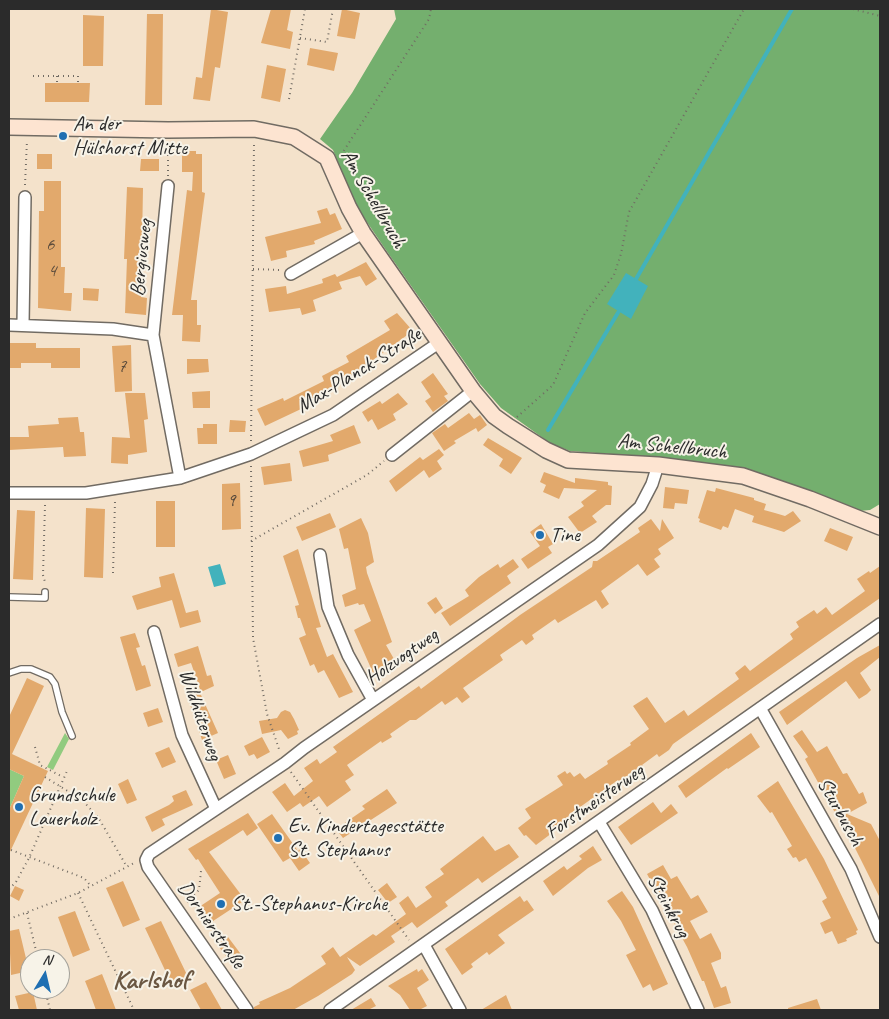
<!DOCTYPE html>
<html>
<head>
<meta charset="utf-8">
<style>
  body { margin:0 }
  #map { position:relative; width:889px; height:1019px; overflow:hidden; background:#f4e2cb; font-family:Caveat,sans-serif }
  canvas { display:block }
  .frame { position:absolute; inset:0; border:10px solid #2b2b2b; pointer-events:none }
  .north { position:absolute; left:20px; top:949px; width:50px; height:50px; box-sizing:border-box; background:#f7f3e8; border:1px solid #a5a39c; border-radius:50%; rotate:9deg; font-size:14px; font-weight:700; line-height:20px; text-align:center; color:#2b2b2b }
  .north::after { content:''; display:block; margin:auto; width:18px; height:22px; background:#1f6fb2; clip-path:polygon(50% 0,100% 100%,50% 72%,0 100%) }
</style>
</head>
<body>
<div id="map">
<canvas width="889" height="1019"></canvas>
<div class="frame"></div>
<div class="north">N</div>
</div>
<script>
const ctx = document.querySelector('canvas').getContext('2d');
ctx.lineJoin = 'round';
function fillPath(path, color) { ctx.fillStyle = color; ctx.fill(path, 'evenodd'); }
const poly = rows => new Path2D(rows.map(r => 'M' + r).join(''));
function stroke(path, color, width, dash) { ctx.strokeStyle = color; ctx.lineWidth = width; ctx.lineCap = dash ? 'butt' : 'round'; ctx.setLineDash(dash || []); ctx.stroke(path); }
function label(font, color, halo, rows, align = 'center') {
  ctx.font = font + ' Caveat,sans-serif'; ctx.lineWidth = 4; ctx.setLineDash([]); ctx.textBaseline = 'middle'; ctx.strokeStyle = halo; ctx.fillStyle = color; for (const [text, x, y, turn = 0] of rows) {
    ctx.save(); ctx.translate(x, y); ctx.rotate((+turn || 0) * Math.PI / 180); ctx.textAlign = isNaN(turn) ? turn : align; if (halo) ctx.strokeText(text, 0, 0); ctx.fillText(text, 0, 0); ctx.restore();
  }
}
const green = poly([
  [65,733,69,739,53,770,47,767],
  [9,769,24,776,9,810]
]);
const forest = poly([
  [394,9,880,9,880,504,870,510,859,511,812,492,745,469,664,458,570,451,550,443,501,408,480,384,388,253,356,206,333,150,320,139,352,93,396,19]
]);
const water = poly([
  [626,273,648,286,631,319,607,304],
  [220,564,226,584,214,587,208,567]
]);
const stream = poly([
  [636,279,792,9],
  [548,430,619,311]
]);
const building = poly([
  [211,9,228,12,220,68,215,67,210,101,193,99,196,77,202,78],
  [271,9,291,9,287,30,293,32,290,49,261,43],
  [342,9,360,13,355,39,337,36],
  [147,14,163,14,162,105,145,105],
  [83,15,104,16,103,66,83,66],
  [310,48,338,53,334,71,307,65],
  [267,65,286,69,280,102,261,98],
  [45,83,90,83,89,102,45,102],
  [186,151,196,151,196,154,202,154,202,192,205,193,191,300,197,300,197,325,201,325,200,342,182,341,183,315,172,315,187,190,192,191,193,172,182,172,182,155,186,155],
  [37,154,52,154,52,169,37,169],
  [141,159,159,159,159,171,140,171],
  [44,181,61,181,61,267,65,267,64,293,72,293,71,311,38,308,39,211,44,211],
  [127,187,143,188,141,297,147,298,146,315,125,313,127,259,124,259],
  [327,208,330,215,335,213,342,229,314,241,315,244,286,251,287,257,271,261,265,237,321,223,317,211],
  [366,262,377,279,366,286,360,276,339,282,342,289,313,300,316,311,302,315,300,308,269,312,265,289,286,286,287,294,323,283,322,279,335,274,337,277],
  [83,288,99,289,98,301,83,300],
  [397,313,412,330,410,333,366,365,367,367,316,397,318,401,265,426,257,409,283,398,284,401,324,381,322,376,349,362,346,356,390,330,384,321],
  [9,343,36,343,36,348,80,348,80,368,51,368,51,363,21,363,21,368,9,368],
  [131,345,132,391,115,392,112,346],
  [187,359,208,359,209,372,187,374],
  [433,373,448,394,444,396,448,401,433,412,425,401,431,397,421,382],
  [210,391,210,408,193,408,192,392],
  [125,393,145,393,148,419,144,420,147,452,128,455,128,464,111,463,112,437,130,438],
  [398,393,408,404,393,414,396,420,378,430,372,419,368,422,362,412,380,401,382,404],
  [469,413,474,419,480,415,487,425,478,432,476,428,454,441,456,443,444,451,432,433,445,424,448,428],
  [78,417,80,432,84,432,86,456,64,457,63,447,9,450,9,437,29,437,28,426,59,424,58,418],
  [230,420,246,421,245,432,229,432],
  [203,424,217,424,217,444,198,444,197,428,203,428],
  [354,425,361,443,328,455,329,461,303,467,299,451,333,441,330,435],
  [488,438,522,458,511,474,499,466,503,459,483,445],
  [439,449,444,455,437,461,442,469,429,478,424,470,396,492,389,481,420,457,423,460],
  [290,463,292,481,264,485,261,467],
  [544,472,575,483,575,478,608,482,608,485,612,486,611,505,606,505,592,516,597,522,580,533,568,517,584,506,581,502,597,490,564,488,559,499,543,492,546,485,540,482],
  [240,483,241,529,222,530,222,484],
  [665,487,689,490,687,504,675,503,674,509,663,508],
  [716,488,754,498,754,500,766,504,764,510,775,513,785,516,793,511,801,521,784,532,752,522,754,516,735,509,728,528,723,526,721,530,699,522,700,519,698,518,707,490,715,492],
  [156,501,175,501,175,547,156,547],
  [86,508,105,509,103,578,84,577],
  [17,510,35,511,33,580,13,579],
  [330,513,336,527,302,541,296,527],
  [361,518,368,533,374,562,366,567,367,573,392,642,386,645,398,666,381,676,379,673,374,675,354,630,371,621,364,604,359,605,358,603,345,607,342,595,356,589,348,548,344,549,339,529],
  [651,519,660,531,662,519,674,538,658,549,661,554,654,559,660,567,647,576,638,564,601,591,609,604,602,609,596,600,558,623,555,619,532,635,534,639,526,645,522,640,500,655,503,660,463,688,470,697,462,703,457,697,445,705,442,701,416,720,410,720,390,734,392,737,382,743,381,741,347,765,354,775,345,781,351,790,327,807,319,796,303,807,300,803,287,812,272,792,285,783,294,796,313,781,304,768,317,759,320,764,337,752,333,747,419,686,421,689,520,615,592,567,593,561,597,561,640,532,638,528],
  [541,524,553,544,548,547,552,553,528,569,521,559,540,546,530,532],
  [830,528,853,537,847,551,824,541],
  [298,549,321,627,316,628,327,657,333,654,353,692,339,698,324,670,318,673,314,664,310,666,299,638,306,635,300,618,298,618,295,606,299,605,283,556],
  [513,559,519,567,507,576,511,583,450,626,441,613,469,596,465,590,479,577,498,564,500,568],
  [880,566,880,598,673,744,669,750,659,757,657,754,642,765,644,768,621,784,618,780,608,787,569,815,572,818,536,845,526,835,524,836,518,828,531,818,525,809,563,785,557,776,565,771,567,774,570,772,574,777,580,773,585,779,608,764,607,761,631,745,630,743,649,729,633,706,647,697,665,723,684,710,688,716,739,679,735,673,745,665,750,671,793,639,790,634,799,627,796,622,814,610,817,614,826,607,832,615,865,591,857,579,869,571,870,573],
  [174,573,186,613,198,610,201,622,180,628,172,600,137,610,132,596,161,587,159,577],
  [436,597,443,608,435,614,427,603],
  [135,633,140,647,136,648,142,666,145,665,151,686,136,691,120,637],
  [880,645,880,657,860,673,871,690,867,694,859,699,846,681,787,725,779,712,857,658],
  [198,646,207,676,211,675,214,686,201,692,191,663,178,667,174,654],
  [27,678,44,686,12,754,48,771,9,854,9,810,24,776,9,769,9,717],
  [197,686,218,733,202,740,185,690],
  [158,708,163,722,148,727,143,713],
  [285,710,290,712,294,719,299,730,297,731,298,734,288,739,281,730,262,734,259,721,277,718,281,712],
  [802,730,817,752,827,746,843,774,847,773,859,794,863,792,867,803,847,814,871,824,880,841,880,898,853,844,857,842,848,825,843,827,805,759,808,757,793,736],
  [751,733,760,747,728,769,727,768,686,798,678,786],
  [262,737,270,752,257,759,254,754,249,756,244,746],
  [169,747,176,762,162,768,155,753],
  [228,755,236,774,224,779,216,760],
  [128,779,137,800,127,804,118,784],
  [778,781,824,859,858,930,856,931,857,934,846,939,847,941,838,944,832,931,825,934,820,923,831,918,822,901,827,898,820,884,806,858,799,862,796,857,793,858,787,849,792,846,772,812,770,813,757,796],
  [387,789,397,803,343,838,336,829,365,809,362,806],
  [186,790,193,805,162,819,165,825,152,832,145,817,169,805,174,801,172,796],
  [653,802,661,813,671,804,678,813,631,845,618,827],
  [248,813,258,828,247,836,243,830,209,852,245,900,207,925,196,909,220,893,198,859,196,860,188,849],
  [272,814,298,851,300,849,310,863,299,871,290,858,283,862,257,824],
  [483,836,495,851,509,844,519,857,482,883,478,878,445,902,448,906,417,928,412,922,391,936,395,942,360,966,347,957,355,970,352,974,318,996,293,1010,254,1010,254,1007,260,1004,259,1002,290,988,326,964,321,956,333,947,340,957,373,934,376,936,406,914,399,903,408,896,416,908,432,897,425,887,444,874,440,869],
  [593,846,602,860,588,868,553,896,543,881,564,866,567,870,582,859,579,856],
  [663,865,671,879,677,876,691,899,698,895,708,912,690,921,700,939,711,933,721,953,721,959,711,963,721,988,726,986,731,1003,714,1008,704,981,702,981,687,947,647,874],
  [123,881,140,920,123,927,106,888],
  [387,883,397,897,388,903,378,890],
  [15,886,24,890,19,901,10,896],
  [622,891,633,907,668,984,653,991,650,984,643,988,626,955,636,950,621,921,607,901],
  [520,896,524,902,527,900,534,910,498,935,505,943,489,955,487,952,471,964,473,967,462,975,445,949],
  [75,911,90,950,73,957,58,917],
  [161,921,189,979,173,987,145,928],
  [19,929,29,971,11,975,9,931],
  [228,937,243,957,232,965,217,944],
  [417,969,418,972,422,969,429,980,417,988,427,1006,419,1010,410,1010,400,995,388,986],
  [102,974,106,984,116,1010,96,1010,89,991,85,981],
  [206,982,217,1001,222,1010,201,1010,190,990],
  [33,992,37,1010,19,1010,15,996],
  [506,995,512,1010,481,1010],
  [371,998,376,1006,368,1010,351,1010],
  [817,999,821,1010,788,1010,788,1008]
]);
const path = poly([
  [853,9,880,16],
  [300,38,327,42,333,9],
  [33,76,78,76,78,83],
  [57,82,57,76],
  [289,99,305,9],
  [341,155,429,19,431,9],
  [168,176,168,143],
  [25,185,27,140],
  [253,269,280,270],
  [517,417,553,385,585,313,614,275,621,254,629,212,744,9],
  [251,441,254,143],
  [251,466,253,638,267,714,280,752],
  [45,505,43,575,45,582],
  [251,541,367,475,384,461],
  [113,573,115,501],
  [35,747,40,765,63,777],
  [291,772,409,940],
  [45,777,82,800,98,817,127,867],
  [11,850,84,878,90,885],
  [9,889,16,882,29,858,67,771],
  [78,893,134,1010],
  [192,899,197,906],
  [187,902,199,890,201,871],
  [27,913,38,959],
  [9,919,78,893,134,863],
  [45,989,50,1010]
]);
const lane = poly([
  [9,597,45,598,45,592],
  [9,673,21,669,31,669,50,677,55,684,62,712,72,736]
]);
const street = poly([
  [291,274,363,233],
  [23,324,25,197],
  [9,325,113,329,153,335,180,478],
  [153,335,168,186],
  [392,455,473,391],
  [9,493,86,493,180,478,251,454,333,415,440,342],
  [320,555,328,607,348,655,373,700],
  [154,632,182,735,216,809],
  [760,708,851,869,880,937],
  [599,822,652,910,698,1010],
  [424,945,460,1010],
  [247,1010,148,867,146,860,149,854,285,763,304,748,598,545,640,507,652,484,658,465],
  [330,1010,880,624]
]);
const secondary = poly([
  [9,127,168,130,254,129,294,137,327,158,349,208,363,233,473,391,494,416,508,426,546,450,568,460,658,465,743,476,810,499,880,527]
]);
const markers = [
  [63,136,5,"#1f6fb2"],
  [540,535,5,"#1f6fb2"],
  [19,807,5,"#1f6fb2"],
  [278,838,5,"#1f6fb2"],
  [221,904,5,"#1f6fb2"]
];
const numberNames = [
  ["6",50,245],
  ["4",52,271],
  ["7",122,367],
  ["9",231,501]
];
const poiNames = [
  ["An der",73,124],
  ["Hülshorst Mitte",73,148],
  ["Tine",550,535],
  ["Grundschule",29,795],
  ["Lauerholz",29,819],
  ["Ev. Kindertagesstätte",288,826],
  ["St. Stephanus",288,850],
  ["St.-Stephanus-Kirche",231,904]
];
const streetNames = [
  ["Am Schellbruch",373,199,60],
  ["Bergiusweg",142,258,-84],
  ["Max-Planck-Straße",359,371,-32],
  ["Am Schellbruch",672,447,6],
  ["Holzvogtweg",402,657,-35],
  ["Wildhüterweg",200,715,71],
  ["Forstmeisterweg",595,802,-35],
  ["Sturbusch",840,812,61],
  ["Steinkrug",668,906,62],
  ["Dornierstraße",211,925,55]
];
const districtNames = [
  ["Karlshof",151,981]
];
fillPath(green, '#91cb7f');
fillPath(forest, '#74af6e');
fillPath(water, '#42b2bc');
stroke(stream, '#42b2bc', 4);
fillPath(building, '#e2a96c');
stroke(lane, '#716b63', 8);
stroke(street, '#716b63', 14);
stroke(secondary, '#716b63', 18);
stroke(path, '#716b63', 2, [1, 4]);
stroke(lane, '#fff', 5.5);
stroke(street, '#fff', 11);
stroke(secondary, '#fde4d1', 15);
for (const [x, y, r, color] of markers) { const dot = new Path2D(); dot.arc(x, y, r, 0, 2 * Math.PI); ctx.fillStyle = color; ctx.fill(dot); stroke(dot, '#f7f3e8', 2); }
label('19px', '#594a3b', null, numberNames);
label('21px', '#2b2b2b', '#f7f3e8', poiNames, 'left');
label('21px', '#2b2b2b', '#f7f3e8', streetNames);
label('bold 26px', '#6b5742', '#f7f3e8', districtNames);
</script>
</body>
</html>
